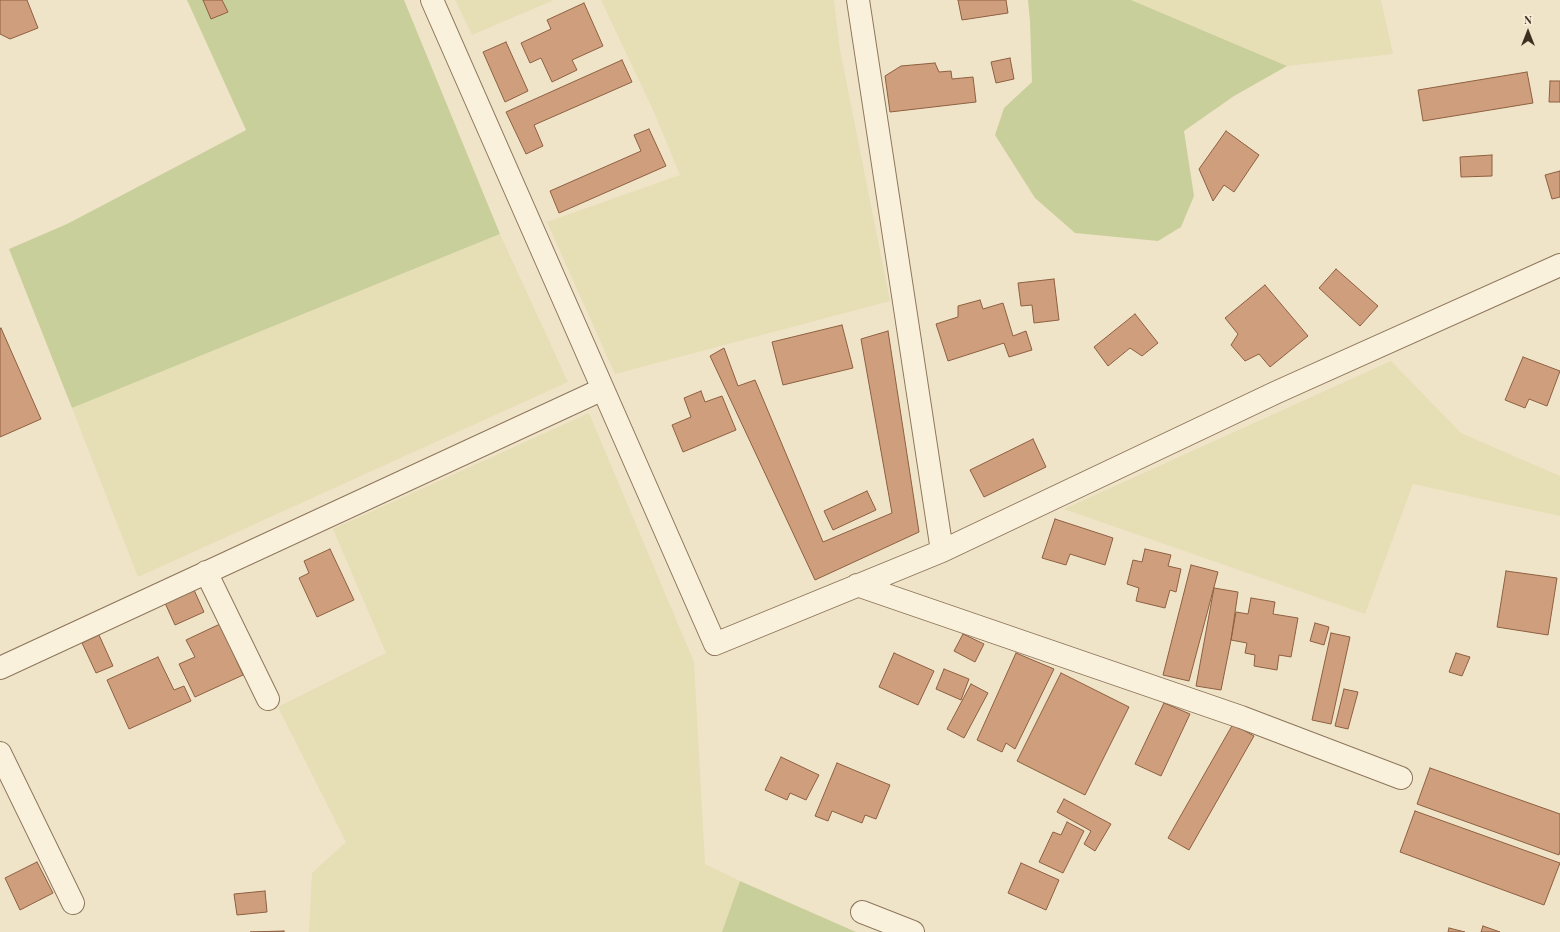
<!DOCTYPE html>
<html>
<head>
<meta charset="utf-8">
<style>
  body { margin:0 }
  #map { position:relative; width:1560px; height:932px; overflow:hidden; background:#f0e4c8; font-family:"Playfair Display",serif }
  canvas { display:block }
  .north { position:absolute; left:1508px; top:12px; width:40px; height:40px; -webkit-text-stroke:3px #f7eed8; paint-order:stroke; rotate:0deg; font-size:11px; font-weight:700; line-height:16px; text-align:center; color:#3d2e20 }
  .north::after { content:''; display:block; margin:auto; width:14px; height:18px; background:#3d2e20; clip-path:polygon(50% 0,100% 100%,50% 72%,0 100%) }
</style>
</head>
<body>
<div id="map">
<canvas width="1560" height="932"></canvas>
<div class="north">N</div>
</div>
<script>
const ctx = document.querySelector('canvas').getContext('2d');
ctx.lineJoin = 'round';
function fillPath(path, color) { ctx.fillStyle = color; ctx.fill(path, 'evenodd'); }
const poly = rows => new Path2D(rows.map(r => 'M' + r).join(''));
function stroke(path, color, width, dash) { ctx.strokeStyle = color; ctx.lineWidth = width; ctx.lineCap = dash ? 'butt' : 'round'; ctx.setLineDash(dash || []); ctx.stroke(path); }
const farmland = poly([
  [455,0,554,0,472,35],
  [601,0,834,0,840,50,890,301,615,374,547,222,680,175,654,112],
  [1131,0,1381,0,1393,54,1287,66],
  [500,234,568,382,138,577,72,408],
  [1391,361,1461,433,1560,476,1560,516,1413,484,1365,614,1064,509],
  [589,413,694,662,705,864,740,881,722,932,309,932,312,873,346,842,278,707,386,653,333,529]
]);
const green = poly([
  [187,0,404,0,500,234,72,408,9,249,67,224,246,130],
  [1028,0,1131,0,1287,66,1234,96,1184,131,1194,196,1181,227,1158,241,1075,233,1035,198,995,135,1004,108,1032,82,1030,21],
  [740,881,856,932,722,932]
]);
const building = poly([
  [0,0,27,0,38,28,10,39,0,34,0,0],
  [203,0,222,0,228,12,211,19,203,0],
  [958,0,1006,0,1008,13,962,20,958,0],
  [584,3,603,46,572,60,577,70,552,82,541,58,530,63,521,43,551,29,547,20,584,3],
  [506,42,528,91,505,102,483,52,506,42],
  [1010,58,1014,79,996,83,991,62,1010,58],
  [622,60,632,82,534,125,543,146,526,154,506,112,622,60],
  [935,63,939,72,951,71,952,79,973,77,976,102,890,112,885,76,901,66,935,63],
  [1527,72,1533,103,1423,121,1418,90,1527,72],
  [1550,81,1560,81,1560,102,1549,102,1550,81],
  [649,129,666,166,559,213,550,191,641,151,634,135,649,129],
  [1226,131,1259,155,1234,192,1224,185,1213,201,1199,169,1226,131],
  [1492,155,1492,176,1461,177,1460,157,1492,155],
  [1560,171,1560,197,1552,199,1545,175,1560,171],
  [1336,269,1378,306,1360,326,1319,288,1336,269],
  [1054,279,1059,320,1034,323,1032,305,1021,306,1018,283,1054,279],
  [1265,285,1308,336,1270,367,1259,354,1245,361,1231,345,1238,334,1225,318,1265,285],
  [980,300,983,309,1003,303,1013,336,1026,331,1032,350,1009,357,1004,343,948,361,936,324,958,317,958,306,980,300],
  [1135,314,1158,343,1142,356,1130,348,1108,366,1094,347,1135,314],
  [842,325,853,368,783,385,772,342,842,325],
  [1,328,41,419,0,437,0,329,1,328],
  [888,331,919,532,815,580,710,356,724,348,738,386,755,380,823,542,892,513,861,339,888,331],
  [1523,357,1560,371,1547,406,1529,399,1525,408,1505,400,1523,357],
  [701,391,705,402,722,396,736,430,683,452,672,425,691,417,684,398,701,391],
  [1033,439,1046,467,984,497,970,470,1033,439],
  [867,491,876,510,833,530,824,511,867,491],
  [1055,519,1113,538,1105,565,1070,554,1066,565,1042,558,1055,519],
  [330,549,354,600,317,617,299,578,309,573,304,561,330,549],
  [1145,549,1171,555,1168,566,1181,569,1176,592,1170,590,1165,608,1136,601,1139,588,1127,584,1133,560,1142,562,1145,549],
  [1191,565,1218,572,1189,681,1163,675,1191,565],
  [1506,571,1557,578,1548,635,1497,627,1506,571],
  [1214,588,1238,592,1231,640,1221,690,1196,686,1214,588],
  [194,590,204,612,175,625,165,603,194,590],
  [1251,598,1275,602,1273,614,1298,618,1291,657,1279,655,1277,670,1254,666,1255,655,1245,653,1247,643,1231,640,1236,612,1248,614,1251,598],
  [1315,623,1329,627,1324,645,1310,641,1315,623],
  [220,624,243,675,195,697,179,664,195,657,186,640,220,624],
  [1331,633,1350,637,1331,724,1312,720,1331,633],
  [963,634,984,644,975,662,954,651,963,634],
  [99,635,113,666,96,673,82,643,99,635],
  [894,653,934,671,918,705,879,687,894,653],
  [1016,653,1054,669,1015,749,1006,743,1002,752,977,740,1016,653],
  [1456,653,1470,657,1462,676,1449,672,1456,653],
  [158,657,174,690,184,686,191,701,129,729,107,680,158,657],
  [944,669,969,679,961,700,936,689,944,669],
  [1061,673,1129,707,1085,795,1017,761,1061,673],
  [971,684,988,693,964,738,947,729,971,684],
  [1344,689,1358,692,1348,729,1335,726,1344,689],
  [1164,703,1190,714,1161,776,1135,764,1164,703],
  [1233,724,1254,736,1189,850,1168,838,1233,724],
  [781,757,819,775,806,800,790,793,787,800,765,790,781,757],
  [837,763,890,785,876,819,865,815,862,823,832,811,828,821,815,816,837,763],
  [1430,768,1560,814,1560,851,1559,855,1417,804,1430,768],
  [1064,799,1111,824,1095,851,1084,844,1091,831,1057,812,1064,799],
  [1415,811,1560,863,1544,905,1400,852,1415,811],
  [1067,822,1084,831,1063,873,1039,862,1053,832,1061,835,1067,822],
  [37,862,53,893,20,910,5,878,37,862],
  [1021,863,1059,880,1046,910,1008,893,1021,863],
  [265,891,267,912,237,915,234,894,265,891],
  [1483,926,1500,932,1481,932,1483,926],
  [1449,928,1465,932,1448,932,1449,928],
  [284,931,284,932,250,932,284,931]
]);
const minor = poly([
  [432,0,715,644,942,551,1277,392,1560,265],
  [858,0,942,551],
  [206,572,268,699],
  [857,585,1241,717,1401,778],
  [0,668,603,389],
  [0,753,73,903],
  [862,912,913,932]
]);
fillPath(farmland, '#e6deb5');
fillPath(green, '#c9cf9b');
fillPath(building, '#cf9f7d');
stroke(building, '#8d5f41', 1);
stroke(minor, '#8d765c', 24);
stroke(minor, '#faf1dc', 22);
</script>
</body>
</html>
